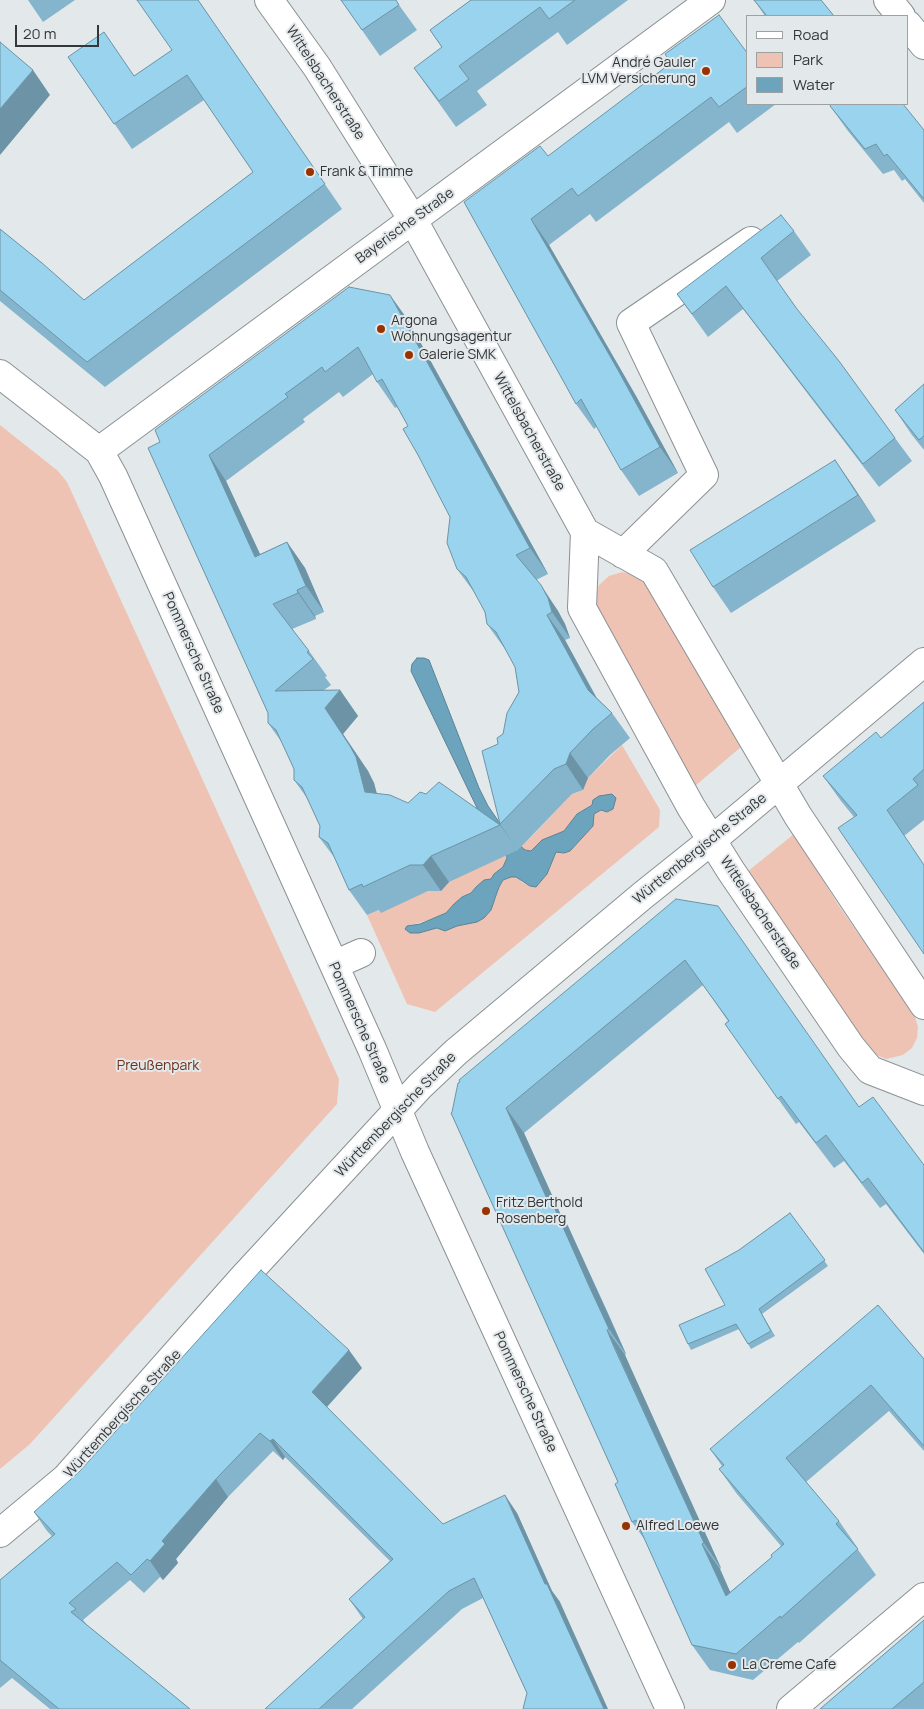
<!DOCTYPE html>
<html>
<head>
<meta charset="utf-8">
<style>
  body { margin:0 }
  #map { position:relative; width:924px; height:1709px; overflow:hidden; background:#e3e8eb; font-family:Manrope,sans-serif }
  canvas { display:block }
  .legend { position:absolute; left:746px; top:15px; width:162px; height:90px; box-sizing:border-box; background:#e3e8eb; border:1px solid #9da1a3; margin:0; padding:6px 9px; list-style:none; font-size:15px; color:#343637 }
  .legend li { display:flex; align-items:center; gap:10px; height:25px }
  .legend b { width:25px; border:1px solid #9da1a3 }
  .scale { position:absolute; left:15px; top:25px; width:84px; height:22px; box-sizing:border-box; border:2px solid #343637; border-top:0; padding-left:6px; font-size:15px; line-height:18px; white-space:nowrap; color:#343637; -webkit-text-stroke:4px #e3e8eb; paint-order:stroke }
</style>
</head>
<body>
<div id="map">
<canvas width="924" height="1709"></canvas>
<ul class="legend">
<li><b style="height:6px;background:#fff"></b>Road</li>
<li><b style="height:14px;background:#efc3b3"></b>Park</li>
<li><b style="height:14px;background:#6ca4bd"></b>Water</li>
</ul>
<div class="scale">20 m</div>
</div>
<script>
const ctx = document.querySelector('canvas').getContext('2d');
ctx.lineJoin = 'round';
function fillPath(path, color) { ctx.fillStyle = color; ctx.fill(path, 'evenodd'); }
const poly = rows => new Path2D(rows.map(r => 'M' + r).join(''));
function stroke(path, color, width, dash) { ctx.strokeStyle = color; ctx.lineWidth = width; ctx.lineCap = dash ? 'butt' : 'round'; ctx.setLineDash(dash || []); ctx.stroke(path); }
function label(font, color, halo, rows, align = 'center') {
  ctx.font = font + ' Manrope,sans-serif'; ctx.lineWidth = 4; ctx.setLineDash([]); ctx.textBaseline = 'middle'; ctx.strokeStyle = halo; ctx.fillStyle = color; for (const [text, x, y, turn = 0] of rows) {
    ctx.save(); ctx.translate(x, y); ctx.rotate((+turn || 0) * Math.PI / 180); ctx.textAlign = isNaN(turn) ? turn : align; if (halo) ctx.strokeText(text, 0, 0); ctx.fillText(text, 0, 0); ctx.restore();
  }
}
const green = poly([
  [0,425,58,471,67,482,339,1079,337,1104,30,1444,0,1469],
  [622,572,637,575,649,585,741,747,695,786,596,610,595,599,599,585,609,576],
  [622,745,660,810,659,827,435,1012,407,1004,367,915,428,891,440,891,449,882,505,847,507,858,503,867,494,874,491,879,476,887,471,893,462,897,446,913,436,918,407,926,410,933,419,933,437,928,445,931,457,926,477,922,496,898,499,887,503,880,511,877,516,877,523,883,536,887,547,874,556,851,564,853,570,850,589,830,594,814,601,810,604,812,593,800,592,804,577,814,564,831,558,835,531,851,525,850,520,847,531,837,572,794,583,790,588,778],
  [794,834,839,906,914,1014,918,1027,917,1038,912,1048,903,1055,886,1059,871,1053,747,872]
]);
const water = poly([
  [417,658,424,658,429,660,479,788,488,806,508,835,525,850,531,851,542,840,564,831,577,814,592,805,593,800,599,796,612,794,616,798,613,809,607,812,601,810,594,814,593,826,570,851,564,853,556,852,547,874,536,887,530,886,516,877,511,877,503,880,499,887,491,910,484,918,477,922,457,926,445,931,437,928,433,929,419,933,410,933,405,929,407,926,420,924,446,913,454,904,462,897,471,893,476,887,484,880,491,879,494,874,503,867,507,858,505,847,479,812,411,671,412,664,417,658]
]);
const minor = poly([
  [269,0,317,67,413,220,585,532,582,608,691,807,731,871,851,1047,870,1070,924,1091],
  [888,0,901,16],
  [908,25,924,45],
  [0,374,99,451,113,476,372,1049,415,1152,670,1709],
  [99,451,711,0],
  [585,532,654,571,798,816,924,1005],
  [623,554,704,475,631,323,751,241],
  [334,965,361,953],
  [0,1533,66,1478,242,1279,420,1086,456,1052,642,896,712,840,924,662],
  [791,1709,924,1597]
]);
const wall = poly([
  [28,0,75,0,43,22],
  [198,0,342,209,105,387,0,301,0,229,84,300,253,172,204,100,132,149,68,57,134,76,172,50],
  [341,0,399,5,417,30,380,56],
  [471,0,628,0,567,45,558,32,477,91,487,105,456,127,414,68,442,48,430,30],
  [754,0,821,0,834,16,765,16],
  [748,54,748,104,776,104,737,133,729,122,596,222,590,214,549,245,636,396,678,473,639,496,621,470,597,426,594,429,576,404,464,202,548,156],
  [830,106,924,130,924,203,905,179,902,181,894,170,883,174,848,131],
  [794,231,811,255,777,281,797,309,895,438,912,461,879,487,743,309,708,337,677,294],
  [408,320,548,574,536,580,558,611,565,624,570,638,565,640,597,698,612,713,630,738,610,755,588,778,583,790,572,794,518,850,500,824,498,744,503,734,519,692,515,667,507,651,505,649,487,624,485,612,477,596,457,569,450,517,408,426,397,407,395,408,377,382,373,374,343,397,339,392,303,419,305,422,226,481,260,554,287,542,305,568,324,612,315,616,316,619,292,629,309,651,327,676,325,677,331,685,324,690,340,690,358,716,343,734,368,771,374,783,377,794,408,803,500,825,518,850,449,882,441,891,428,891,381,913,379,910,367,915,349,890,334,857,319,837,320,826,307,798,294,780,294,769,283,744,268,723,268,713,148,448],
  [924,384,924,450,912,435,895,410],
  [835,460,876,521,731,613,713,587],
  [924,702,924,820,904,836,854,817,841,801,823,776,881,738],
  [676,899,859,1107,924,1165,924,1254,886,1204,880,1208,844,1161,834,1168,799,1122,796,1124,725,1024,728,1021,703,985,524,1133,560,1213,568,1226,608,1313,626,1354,625,1355,632,1372,721,1568,720,1569,730,1592,772,1557,781,1546,737,1494,719,1469,722,1466,710,1449,924,1359,924,1451,889,1411,806,1482,839,1521,857,1547,856,1547,876,1575,799,1643,798,1642,753,1680,710,1670,692,1645,645,1540,632,1522,618,1482,451,1113],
  [790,1213,828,1266,762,1314,775,1336,751,1349,739,1329,691,1350,688,1344,725,1305,739,1250],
  [362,1368,327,1407,443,1524,517,1513,552,1591,560,1602,527,1693,483,1598,462,1609,352,1709,265,1709,363,1619,349,1599,390,1561,285,1457,283,1460,273,1451,228,1497,176,1559,178,1563,163,1580,160,1577,144,1593,130,1580,83,1620,88,1626,190,1709,50,1709,12,1678,0,1688,0,1580,52,1536,47,1531,34,1512],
  [924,1620,924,1709,820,1709]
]);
const shadedWall = poly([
  [33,70,50,95,0,155,0,109],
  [531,219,549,245,636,396,678,473,660,447],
  [390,295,408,320,548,574,530,548],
  [209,455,226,481,273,582,255,557],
  [835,460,853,486,876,521,858,495],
  [287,542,305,568,324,612,306,586],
  [541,585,558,611,565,624,570,638,552,612],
  [297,590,315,616,316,619,298,593],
  [547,615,565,640,606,716,588,690],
  [340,690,358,716,343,734,368,771,374,783,383,818,365,792,325,708],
  [570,753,588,778,583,790,566,764],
  [431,856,449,882,441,891,423,865],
  [506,1108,524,1133,560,1213,568,1226,626,1354,609,1329,548,1201],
  [607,1330,625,1355,721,1568,704,1543],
  [349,1350,362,1368,324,1410,312,1392],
  [273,1439,285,1457,283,1460,270,1441],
  [216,1479,228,1497,176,1559,178,1563,163,1580,150,1561,162,1541],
  [505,1495,517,1513,552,1591,560,1602,608,1709,604,1709,545,1584],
  [702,1544,720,1569,743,1621,726,1596]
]);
const building = poly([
  [137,0,198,0,325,184,87,362,0,290,0,229,42,263,84,300,253,172,187,75,114,124,68,57,104,32,134,76,172,50,137,0],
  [341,0,396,0,399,5,362,30,341,0],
  [471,0,575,0,549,19,540,7,459,66,469,79,439,101,414,68,442,47,430,30,471,0],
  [754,0,821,0,834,16,767,16,754,0],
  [719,15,748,54,748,86,719,107,711,97,578,196,572,188,531,219,618,370,660,447,621,470,581,399,576,404,464,202,540,146,548,156,671,63,665,54,719,15],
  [0,42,33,70,0,109,0,42],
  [831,104,903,104,924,130,924,199,887,154,884,156,876,144,865,149,830,106,831,104],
  [781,215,794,231,761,258,797,309,839,361,895,438,863,464,726,286,692,314,677,294,781,215],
  [349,287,390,295,530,548,516,555,541,585,548,598,552,612,547,615,588,690,612,713,593,729,570,753,566,764,554,769,500,824,482,751,498,744,497,738,503,734,507,713,519,692,515,667,496,632,487,624,485,612,466,577,457,569,447,543,450,517,418,455,403,429,408,426,382,379,377,382,358,347,325,372,322,367,285,394,288,397,209,455,255,557,287,542,306,586,297,590,298,593,273,604,309,651,307,652,313,659,275,691,340,690,325,708,350,746,356,757,365,792,390,795,408,803,420,792,426,794,439,782,500,825,431,856,423,865,410,865,363,887,362,884,349,890,328,843,319,837,320,826,302,787,294,780,294,769,276,730,268,723,268,713,148,448,160,442,155,430,349,287],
  [924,384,924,436,919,440,895,410,924,384],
  [835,460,858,495,713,587,690,550,835,460],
  [924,702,924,769,913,779,918,785,887,810,924,865,924,954,838,828,857,815,823,776,876,732,881,738,924,702],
  [676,899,718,906,859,1107,873,1097,924,1165,924,1252,868,1178,862,1183,826,1135,816,1143,781,1096,778,1099,725,1024,729,1021,685,960,506,1108,548,1201,551,1200,590,1288,609,1329,607,1330,614,1347,704,1543,702,1544,726,1596,772,1557,771,1555,784,1544,719,1469,724,1465,710,1449,878,1305,924,1359,924,1446,871,1385,786,1458,839,1521,836,1524,858,1549,781,1618,780,1616,736,1654,692,1645,636,1520,632,1522,620,1495,615,1484,618,1482,451,1113,452,1112,458,1083,460,1082,459,1080,676,899],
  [790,1213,825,1260,759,1309,771,1331,748,1344,736,1324,688,1344,679,1325,725,1305,705,1269,739,1250,790,1213],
  [261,1270,349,1350,312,1392,443,1524,505,1495,545,1584,547,1584,604,1709,523,1709,527,1693,474,1578,449,1591,319,1709,265,1709,365,1617,349,1599,393,1559,273,1439,270,1441,260,1433,216,1479,162,1541,165,1544,150,1561,147,1559,131,1575,117,1562,69,1603,76,1609,71,1612,190,1709,59,1709,0,1660,0,1580,55,1534,34,1512,79,1472,261,1270],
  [924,1620,924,1682,892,1709,820,1709,924,1620]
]);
const markers = [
  [706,71,5,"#983301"],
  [310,172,5,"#983301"],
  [381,329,5,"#983301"],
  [409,355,5,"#983301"],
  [486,1211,5,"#983301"],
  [626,1526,5,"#983301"],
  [732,1665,5,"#983301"]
];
const poiNames = [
  ["André Gauler",696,63,"right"],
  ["LVM Versicherung",696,79,"right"],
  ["Frank & Timme",320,172],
  ["Argona",391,321],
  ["Wohnungsagentur",391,337],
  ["Galerie SMK",419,355],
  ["Fritz Berthold",496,1203],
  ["Rosenberg",496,1219],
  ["Alfred Loewe",636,1526],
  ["La Creme Cafe",742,1665]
];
const streetNames = [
  ["Wittelsbacherstraße",325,83,57],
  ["Bayerische Straße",405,226,-36],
  ["Wittelsbacherstraße",529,432,61],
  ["Pommersche Straße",193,653,66],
  ["Württembergische Straße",700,849,-39],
  ["Wittelsbacherstraße",760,913,56],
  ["Pommersche Straße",359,1023,66],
  ["Württembergische Straße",396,1115,-46],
  ["Pommersche Straße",525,1392,65],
  ["Württembergische Straße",123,1414,-48]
];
const parkNames = [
  ["Preußenpark",158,1066]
];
fillPath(green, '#efc3b3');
fillPath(water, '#6ca4bd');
stroke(water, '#5b8395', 1);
stroke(minor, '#8b9193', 30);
stroke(minor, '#fff', 28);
fillPath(wall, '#84b5cc');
fillPath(shadedWall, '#6c94a6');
fillPath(building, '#9ad3ed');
stroke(building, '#6c94a6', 1);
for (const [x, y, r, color] of markers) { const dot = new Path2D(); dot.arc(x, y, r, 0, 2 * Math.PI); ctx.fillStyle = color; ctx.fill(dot); stroke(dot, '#e3e8eb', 2); }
label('14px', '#343637', '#e3e8eb', poiNames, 'left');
label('14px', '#343637', '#e3e8eb', streetNames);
label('14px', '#703017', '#e3e8eb', parkNames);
</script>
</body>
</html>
